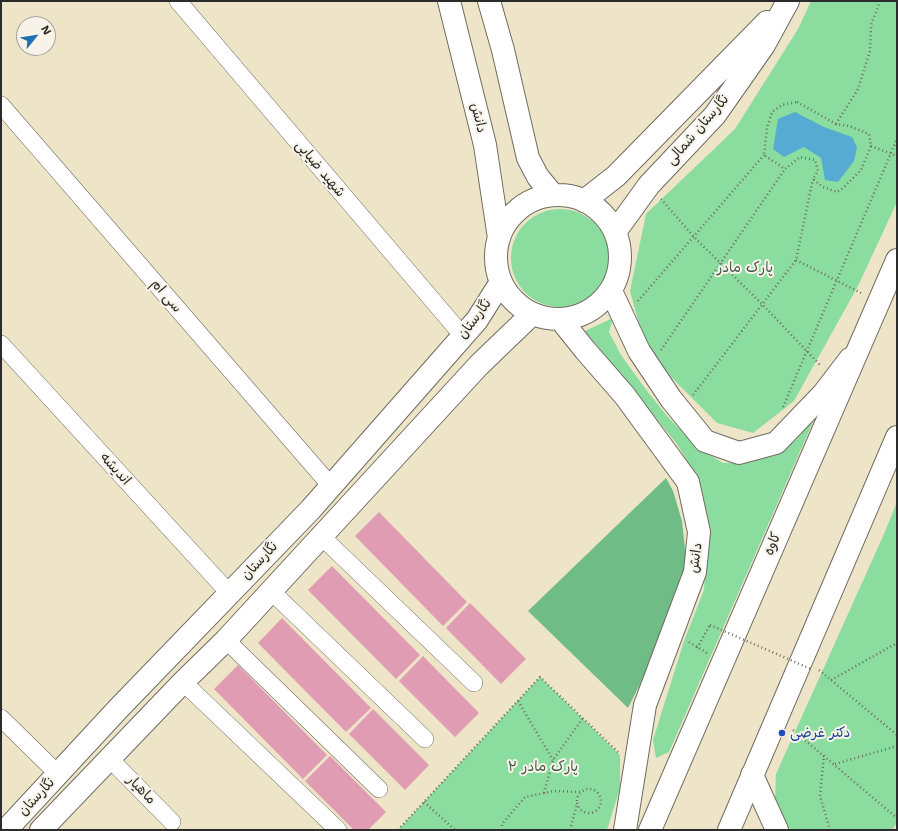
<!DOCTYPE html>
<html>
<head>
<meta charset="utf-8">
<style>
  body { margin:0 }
  #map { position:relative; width:898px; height:831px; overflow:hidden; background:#eee4c7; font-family:"Shantell Sans",sans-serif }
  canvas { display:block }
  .frame { position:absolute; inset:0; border:2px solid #2b2b2b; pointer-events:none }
  .north { position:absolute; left:16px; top:16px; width:40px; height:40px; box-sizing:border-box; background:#f7f3e8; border:1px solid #a5a39c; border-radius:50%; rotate:60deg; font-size:11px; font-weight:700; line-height:16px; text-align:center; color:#2b2b2b }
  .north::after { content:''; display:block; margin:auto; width:14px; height:18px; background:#1f6fb2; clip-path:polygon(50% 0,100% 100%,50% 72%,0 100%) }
</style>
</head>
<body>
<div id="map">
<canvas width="898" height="831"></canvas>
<div class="frame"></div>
<div class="north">N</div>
</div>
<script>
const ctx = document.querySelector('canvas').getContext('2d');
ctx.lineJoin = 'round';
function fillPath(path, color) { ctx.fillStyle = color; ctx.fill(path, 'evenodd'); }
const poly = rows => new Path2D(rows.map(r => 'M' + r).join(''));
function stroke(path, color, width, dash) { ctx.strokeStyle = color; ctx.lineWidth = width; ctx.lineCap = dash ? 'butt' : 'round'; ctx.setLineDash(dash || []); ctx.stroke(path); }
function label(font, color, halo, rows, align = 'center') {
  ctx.font = font + ' "Shantell Sans","Playpen Sans Arabic",sans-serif'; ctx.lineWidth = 4; ctx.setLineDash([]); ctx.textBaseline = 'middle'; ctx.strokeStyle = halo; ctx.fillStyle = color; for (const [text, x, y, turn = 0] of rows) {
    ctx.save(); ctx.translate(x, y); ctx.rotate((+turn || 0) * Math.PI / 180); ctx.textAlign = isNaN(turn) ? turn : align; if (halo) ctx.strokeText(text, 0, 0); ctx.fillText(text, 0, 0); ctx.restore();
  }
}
const green = poly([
  [811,1,897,1,897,202,858,286,794,401,753,433,717,423,669,375,643,338,630,291,646,214,735,129,798,29],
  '511 258a49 49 0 1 1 98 0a49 49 0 1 1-98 0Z',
  [613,318,609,332,621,355,644,387,667,416,698,448,723,463,749,462,775,454,796,440,815,417,669,752,656,758,653,740,684,641,704,590,707,538,696,476,677,444,585,331],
  [897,502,897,823,892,830,787,830,775,804,776,774,884,534],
  [540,677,620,755,620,788,607,830,398,830]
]);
const forest = poly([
  [666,478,673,491,682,521,686,558,680,587,660,644,628,708,528,611]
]);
const water = poly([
  [795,112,824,127,852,137,857,147,854,161,838,182,825,180,821,158,804,147,784,157,773,149,778,119]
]);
const building = poly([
  [379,512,467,602,443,626,355,536],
  [332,566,420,655,396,679,308,590],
  [470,603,526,659,501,684,446,628],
  [282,618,371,708,346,732,258,643],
  [423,656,479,713,455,737,399,681],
  [238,665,327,755,303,779,214,689],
  [373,709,429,765,405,790,349,734],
  [330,756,386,812,368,830,354,830,305,781]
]);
const path = poly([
  [797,102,836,124,849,126,869,134,871,146,861,170,843,188,837,192,823,187,813,179,818,171,815,160,800,157,785,169,764,155,767,128,772,112,782,105,797,102],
  [836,124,858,89,870,51,871,25,880,1],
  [871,146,897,156],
  [661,199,694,237,762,304,821,366],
  [796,260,861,293],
  [638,301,764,155],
  [661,350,785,169],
  [693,395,796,260,813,179],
  [783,407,897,139],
  [689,642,707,653],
  [697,648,710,625],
  [819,670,897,735],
  [831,680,897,643],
  [518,701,553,760],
  [793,730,897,818],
  [824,755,820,796,830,830],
  [835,764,897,746],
  '577 801a12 12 0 1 1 24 0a12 12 0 1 1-24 0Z',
  [544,793,553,760,583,718],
  [424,802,455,830],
  [398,830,540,677,618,752],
  [502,830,502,824,525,797,554,791,581,792],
  [570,830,577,804]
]);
const street = poly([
  [178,1,463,336],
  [1,105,331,486],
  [1,344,230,594],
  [321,536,474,683],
  [271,591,425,739],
  [226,640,379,789],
  [183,682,338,830],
  [1,718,58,774],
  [109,758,172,822]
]);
const secondary = poly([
  [449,1,485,145,499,238],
  [489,1,503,50,528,158,538,177,553,195],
  '496 257a62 62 0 1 1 124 0a62 62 0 1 1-124 0Z',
  [584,201,616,176,767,22],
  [615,232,649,185,715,115,764,45,788,1],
  [611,291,639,351,671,399,705,441,739,453,776,443,824,393,850,359],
  [561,320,585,350,625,396,688,482,699,532,695,572,645,705,625,830],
  [752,775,777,830],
  [6,830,118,709,311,509,477,320,501,282],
  [41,830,183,682,226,640,479,365,532,314]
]);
const primary = poly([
  [650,830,897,260],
  [729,830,897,437]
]);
const pathBridge = poly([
  [710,625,811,669]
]);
const markers = [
  [782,733,4,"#1a4fb4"]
];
const streetNames = [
  ["دانش",478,118,76],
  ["نگارستان شمالی",698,130,-49],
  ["شهید ضیایی",320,169,50],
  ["سی ام",166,296,49],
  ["نگارستان",475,319,-53],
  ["اندیشه",115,469,48],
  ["کاوه",773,544,-67],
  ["دانش",696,558,-83],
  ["نگارستان",260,561,-47],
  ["ماهیار",141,790,46],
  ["نگارستان",37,797,-47]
];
const parkNames = [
  ["پارک مادر",745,268],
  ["پارک مادر ۲",543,767]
];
const transitNames = [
  ["دکتر غرضی",790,733]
];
fillPath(green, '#8add9f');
fillPath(forest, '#6fbc86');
fillPath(water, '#55abd1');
fillPath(building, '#e09cb3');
stroke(street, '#6f6c62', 18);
stroke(secondary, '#6f6c62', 24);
stroke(primary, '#6f6c62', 24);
stroke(path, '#6f6c62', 2.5, [1, 3]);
stroke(street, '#fff', 17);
stroke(secondary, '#fff', 22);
stroke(primary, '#fff', 22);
stroke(pathBridge, '#6f6c62', 2.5, [1, 3]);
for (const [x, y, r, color] of markers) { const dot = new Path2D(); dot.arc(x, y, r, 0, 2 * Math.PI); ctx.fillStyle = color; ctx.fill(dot); stroke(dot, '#f7f3e8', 1.5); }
label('14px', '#2b2b2b', '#f7f3e8', streetNames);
label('14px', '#435848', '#f7f3e8', parkNames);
label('14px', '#164399', '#f7f3e8', transitNames, 'left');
</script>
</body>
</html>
